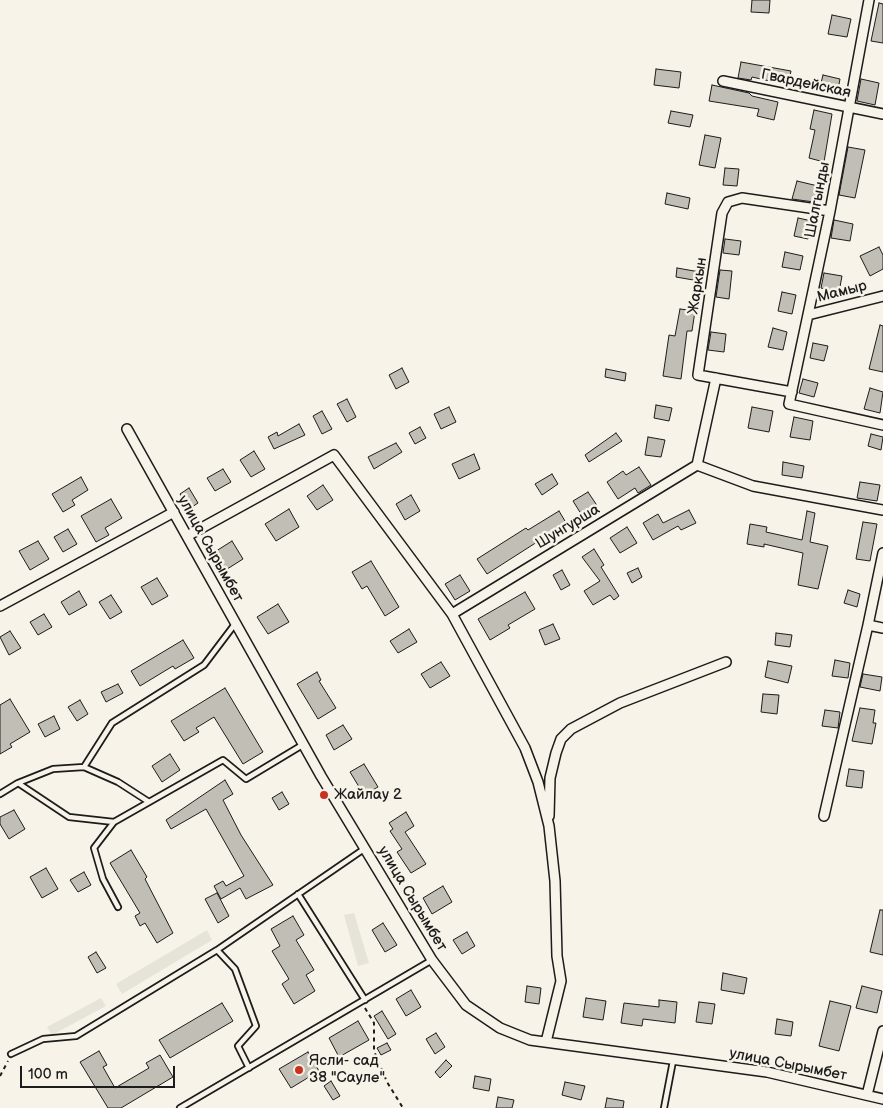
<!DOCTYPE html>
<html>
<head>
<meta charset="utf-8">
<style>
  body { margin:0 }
  #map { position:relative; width:883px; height:1108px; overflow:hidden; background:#f7f3e8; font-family:"Balsamiq Sans",sans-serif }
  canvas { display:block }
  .scale { position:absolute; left:20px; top:1066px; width:155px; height:22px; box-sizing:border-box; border:2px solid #1c1c1c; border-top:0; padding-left:6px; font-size:15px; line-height:18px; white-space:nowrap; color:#1c1c1c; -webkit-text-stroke:4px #f7f3e8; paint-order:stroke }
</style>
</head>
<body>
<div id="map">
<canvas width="883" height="1108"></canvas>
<div class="scale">100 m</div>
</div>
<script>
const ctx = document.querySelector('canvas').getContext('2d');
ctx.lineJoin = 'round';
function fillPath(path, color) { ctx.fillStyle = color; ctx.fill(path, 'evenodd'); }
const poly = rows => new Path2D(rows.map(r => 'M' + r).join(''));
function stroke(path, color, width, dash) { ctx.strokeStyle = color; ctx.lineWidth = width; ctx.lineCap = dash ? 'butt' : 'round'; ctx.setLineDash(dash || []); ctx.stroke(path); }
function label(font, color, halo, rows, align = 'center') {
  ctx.font = font + ' "Balsamiq Sans",sans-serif'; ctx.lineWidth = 5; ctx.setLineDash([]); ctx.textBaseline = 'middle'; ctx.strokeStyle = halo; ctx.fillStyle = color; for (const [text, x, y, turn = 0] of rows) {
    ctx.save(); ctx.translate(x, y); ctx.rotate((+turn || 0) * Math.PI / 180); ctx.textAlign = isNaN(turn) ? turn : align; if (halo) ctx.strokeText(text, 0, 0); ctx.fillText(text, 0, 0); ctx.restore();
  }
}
const built = poly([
  [354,913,369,963,358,966,344,915],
  [207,930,212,940,122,994,116,984],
  [101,998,106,1006,52,1035,47,1027]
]);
const building = poly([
  [752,0,770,0,769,13,751,12,752,0],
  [879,3,883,4,883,43,871,41,879,3],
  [832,15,851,19,847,37,828,34,832,15],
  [741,62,791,71,788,85,752,77,751,80,738,78,741,62],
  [656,69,681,72,679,88,654,85,656,69],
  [823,75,840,79,837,95,819,91,823,75],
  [861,79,879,83,875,105,857,101,861,79],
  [712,85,749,93,752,96,778,102,774,120,757,116,759,109,709,101,712,85],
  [814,110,832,114,824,162,809,158,815,130,810,129,814,110],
  [671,111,693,115,690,127,668,123,671,111],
  [705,135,721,138,715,168,699,165,705,135],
  [848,147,865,150,855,198,839,195,848,147],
  [725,168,739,169,737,186,723,185,725,168],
  [797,181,818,186,814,202,792,199,797,181],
  [667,193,690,198,688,209,665,204,667,193],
  [798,218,812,221,808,239,794,236,798,218],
  [834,220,853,224,850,241,831,238,834,220],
  [725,239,741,241,739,255,723,253,725,239],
  [879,247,883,255,883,269,870,276,860,256,879,247],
  [785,252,803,256,800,270,782,267,785,252],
  [677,268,700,272,699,281,676,277,677,268],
  [720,270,732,271,729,299,716,297,720,270],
  [824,273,842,276,839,292,821,288,824,273],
  [782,292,796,295,792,314,778,311,782,292],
  [680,309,695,311,692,331,687,331,681,379,663,376,669,335,675,336,680,309],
  [880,325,883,326,883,372,869,369,880,325],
  [773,328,787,332,783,350,768,347,773,328],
  [711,332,726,334,724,352,708,350,711,332],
  [813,343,828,346,824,361,810,358,813,343],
  [402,368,409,382,396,389,389,375,402,368],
  [606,369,626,373,625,381,605,377,606,369],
  [803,379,818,383,814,397,799,393,803,379],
  [870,388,883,392,880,413,864,409,870,388],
  [347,399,356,417,347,422,337,404,347,399],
  [656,405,672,408,669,421,654,418,656,405],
  [449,407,456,422,441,429,434,414,449,407],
  [752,407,773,411,769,432,748,428,752,407],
  [322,411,332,429,322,434,313,416,322,411],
  [794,417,813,421,810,440,790,437,794,417],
  [299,424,305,435,274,449,268,437,277,432,278,436,299,424],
  [420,427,426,438,415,444,409,433,420,427],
  [616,433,622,441,589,462,585,455,616,433],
  [871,434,883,437,881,450,868,446,871,434],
  [648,437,665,440,661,457,645,455,648,437],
  [396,443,402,452,374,469,368,457,396,443],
  [254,451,265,469,251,477,240,460,254,451],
  [474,454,480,469,459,479,452,464,474,454],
  [783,462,804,466,802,478,782,475,783,462],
  [639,467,651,485,638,493,635,488,618,499,607,482,623,471,626,475,639,467],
  [223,469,231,482,215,491,207,478,223,469],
  [552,474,558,484,542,495,535,484,552,474],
  [81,477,88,490,72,500,75,505,63,512,52,494,81,477],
  [860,482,880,485,877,501,857,498,860,482],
  [323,485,333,500,317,510,307,496,323,485],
  [189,488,198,503,189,509,180,494,189,488],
  [588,492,598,507,583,517,573,501,588,492],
  [411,495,420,511,405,520,396,504,411,495],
  [111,499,122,518,105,528,109,535,96,542,81,516,111,499],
  [289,509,299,527,276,541,265,524,289,509],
  [689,510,696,523,681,530,678,526,653,540,643,523,658,514,663,523,689,510],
  [559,511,568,526,550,537,548,535,487,574,477,559,526,528,528,530,559,511],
  [807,511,815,513,810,542,828,546,818,589,798,585,803,553,764,544,764,547,747,544,750,524,767,527,766,532,802,540,807,511],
  [863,522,877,524,870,561,856,559,863,522],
  [627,527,637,543,620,553,610,538,627,527],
  [68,529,77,544,63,552,54,537,68,529],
  [38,541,49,559,30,570,19,551,38,541],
  [232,541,243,559,224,571,213,553,232,541],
  [594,549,604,565,601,567,619,596,614,600,610,595,593,605,584,591,600,581,582,557,594,549],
  [371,561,399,607,385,616,367,586,362,589,352,572,371,561],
  [638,568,642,577,632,583,627,573,638,568],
  [562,570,570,585,561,590,553,575,562,570],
  [460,575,470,591,455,600,445,584,460,575],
  [157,578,168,596,152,605,141,587,157,578],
  [848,590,860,594,857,607,844,603,848,590],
  [79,591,87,605,69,615,61,602,79,591],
  [525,592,535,609,508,625,510,628,490,640,478,619,525,592],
  [111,595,122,612,110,619,99,602,111,595],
  [278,604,289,622,268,634,257,617,278,604],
  [44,614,52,627,38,635,30,622,44,614],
  [553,624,560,639,545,645,539,630,553,624],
  [409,629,417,642,398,653,390,641,409,629],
  [10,631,21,648,9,655,0,637,10,631],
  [776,633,792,635,790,647,775,645,776,633],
  [183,640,194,658,175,669,173,666,140,686,131,671,183,640],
  [835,660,850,663,848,678,832,676,835,660],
  [768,661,792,666,788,683,765,677,768,661],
  [441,662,450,676,430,688,421,674,441,662],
  [317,672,321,680,319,681,336,708,318,719,297,684,317,672],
  [863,674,882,677,880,691,860,687,863,674],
  [118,684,123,693,106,702,101,692,118,684],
  [225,688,263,752,243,764,214,717,196,728,199,732,184,741,171,721,225,688],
  [763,694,779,695,777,714,761,712,763,694],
  [10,699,30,732,10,744,12,747,0,754,0,705,10,699],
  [80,700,88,714,77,721,68,707,80,700],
  [860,708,875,710,873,723,876,723,872,744,852,741,860,708],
  [825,710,840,712,838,728,822,726,825,710],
  [54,716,60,729,45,737,38,724,54,716],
  [343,725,352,739,334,750,326,735,343,725],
  [170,754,180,770,162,782,152,766,170,754],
  [364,764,378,787,364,795,350,772,364,764],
  [849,769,864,771,862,788,846,786,849,769],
  [225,780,233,794,223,800,241,835,273,885,246,899,240,888,221,899,214,886,223,881,226,886,244,876,206,809,171,829,166,820,225,780],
  [282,792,289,804,279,810,272,798,282,792],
  [14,810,25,829,9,839,0,824,0,817,14,810],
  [406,812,414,826,405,832,426,864,411,873,397,852,402,849,390,831,393,829,389,823,406,812],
  [131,850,147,877,145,879,173,933,157,943,145,923,140,926,135,916,140,913,110,863,131,850],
  [46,868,58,889,42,898,30,877,46,868],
  [84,872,91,885,78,892,70,880,84,872],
  [443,886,452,902,432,914,423,898,443,886],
  [217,893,229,916,218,923,205,899,217,893],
  [880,910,883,910,883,955,870,952,880,910],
  [293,916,304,935,296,940,314,970,306,975,315,991,294,1004,282,984,289,979,272,951,280,946,271,929,293,916],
  [383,923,397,945,385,952,372,930,383,923],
  [467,932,475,946,462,954,453,940,467,932],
  [96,952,106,968,97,973,88,957,96,952],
  [723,973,747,978,744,994,721,990,723,973],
  [527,986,541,988,539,1004,525,1002,527,986],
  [862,986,882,991,877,1013,856,1008,862,986],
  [411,990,421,1007,406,1016,396,999,411,990],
  [586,998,606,1001,603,1020,583,1017,586,998],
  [659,1000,677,1002,675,1023,643,1019,642,1026,621,1023,624,1003,659,1007,659,1000],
  [830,1001,851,1006,839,1051,819,1046,830,1001],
  [699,1002,715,1004,712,1024,696,1022,699,1002],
  [222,1003,233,1021,170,1058,159,1040,222,1003],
  [382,1011,396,1034,388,1039,374,1016,382,1011],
  [777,1019,793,1022,791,1036,775,1034,777,1019],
  [358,1021,369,1040,339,1057,329,1038,358,1021],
  [436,1033,445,1047,435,1054,426,1039,436,1033],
  [387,1043,391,1050,381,1055,377,1048,387,1043],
  [99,1051,107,1065,103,1067,115,1088,149,1068,146,1063,160,1055,173,1077,121,1108,108,1108,80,1062,99,1051],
  [308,1052,319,1071,291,1088,279,1069,308,1052],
  [446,1060,452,1066,440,1078,435,1072,446,1060],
  [475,1076,491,1079,489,1091,473,1088,475,1076],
  [331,1081,340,1096,333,1100,324,1086,331,1081],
  [565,1082,585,1086,581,1100,562,1095,565,1082],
  [498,1097,514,1100,512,1108,496,1108,498,1097],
  [607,1098,624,1101,623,1108,605,1108,607,1098]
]);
const path = poly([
  [365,1008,374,1023,374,1051,387,1082,403,1108],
  [0,1076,8,1061]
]);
const lane = poly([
  [84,767,112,723,204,665,235,624],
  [18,783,53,769,84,767,118,782,149,802],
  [0,794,18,783,69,817,114,822],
  [298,894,365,1000],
  [118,907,103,879,94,848,114,822,223,760,246,779,304,744],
  [217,950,364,849],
  [11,1054,43,1039,76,1036,217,950,235,969,256,1026,238,1046,249,1068],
  [180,1108,432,960],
  [664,1108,673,1061]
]);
const street = poly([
  [869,0,830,211,789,404,883,425],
  [723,81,883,114],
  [808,315,883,296],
  [792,392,698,375,722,213,728,202,742,198,830,211],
  [127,429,321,776,432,960,466,1005,500,1028,530,1040,767,1072,883,1099],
  [697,465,753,486,883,510],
  [697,465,716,378],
  [187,536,334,455,452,614,525,748,538,782,549,826,555,881,557,956,561,981,546,1042],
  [883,553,868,625,883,628],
  [0,606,174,512],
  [452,614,697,465],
  [549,816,550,778,556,753,561,739,571,729,620,703,726,662],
  [824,816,868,625],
  [867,1095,883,1031]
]);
const markers = [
  [324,795,5,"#c8321e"],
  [299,1070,5,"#c8321e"]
];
const streetNames = [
  ["Гвардейская",806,84,12],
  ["Шалгынды",818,200,-79],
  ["Жаркын",698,286,-81],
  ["Мамыр",842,292,-14],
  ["Шунгурша",568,527,-31],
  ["улица Сырымбет",210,549,61],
  ["улица Сырымбет",412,899,59],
  ["улица Сырымбет",788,1065,11]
];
const poiNames = [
  ["Жайлау 2",334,795],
  ["Ясли- сад",309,1061],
  ["38 \"Сауле\"",309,1078]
];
fillPath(built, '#e6e3d9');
fillPath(building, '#c0beb5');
stroke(building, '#1c1c1c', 1);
stroke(lane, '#1c1c1c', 8);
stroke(street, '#1c1c1c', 12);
stroke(path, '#1c1c1c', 2, [4, 4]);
stroke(lane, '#f7f3e8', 4.5);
stroke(street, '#f7f3e8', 9);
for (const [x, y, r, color] of markers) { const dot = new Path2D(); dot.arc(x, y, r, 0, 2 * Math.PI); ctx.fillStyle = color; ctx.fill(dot); stroke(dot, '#f7f3e8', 2); }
label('15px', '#1c1c1c', '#f7f3e8', streetNames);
label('15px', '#1c1c1c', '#f7f3e8', poiNames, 'left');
</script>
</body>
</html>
